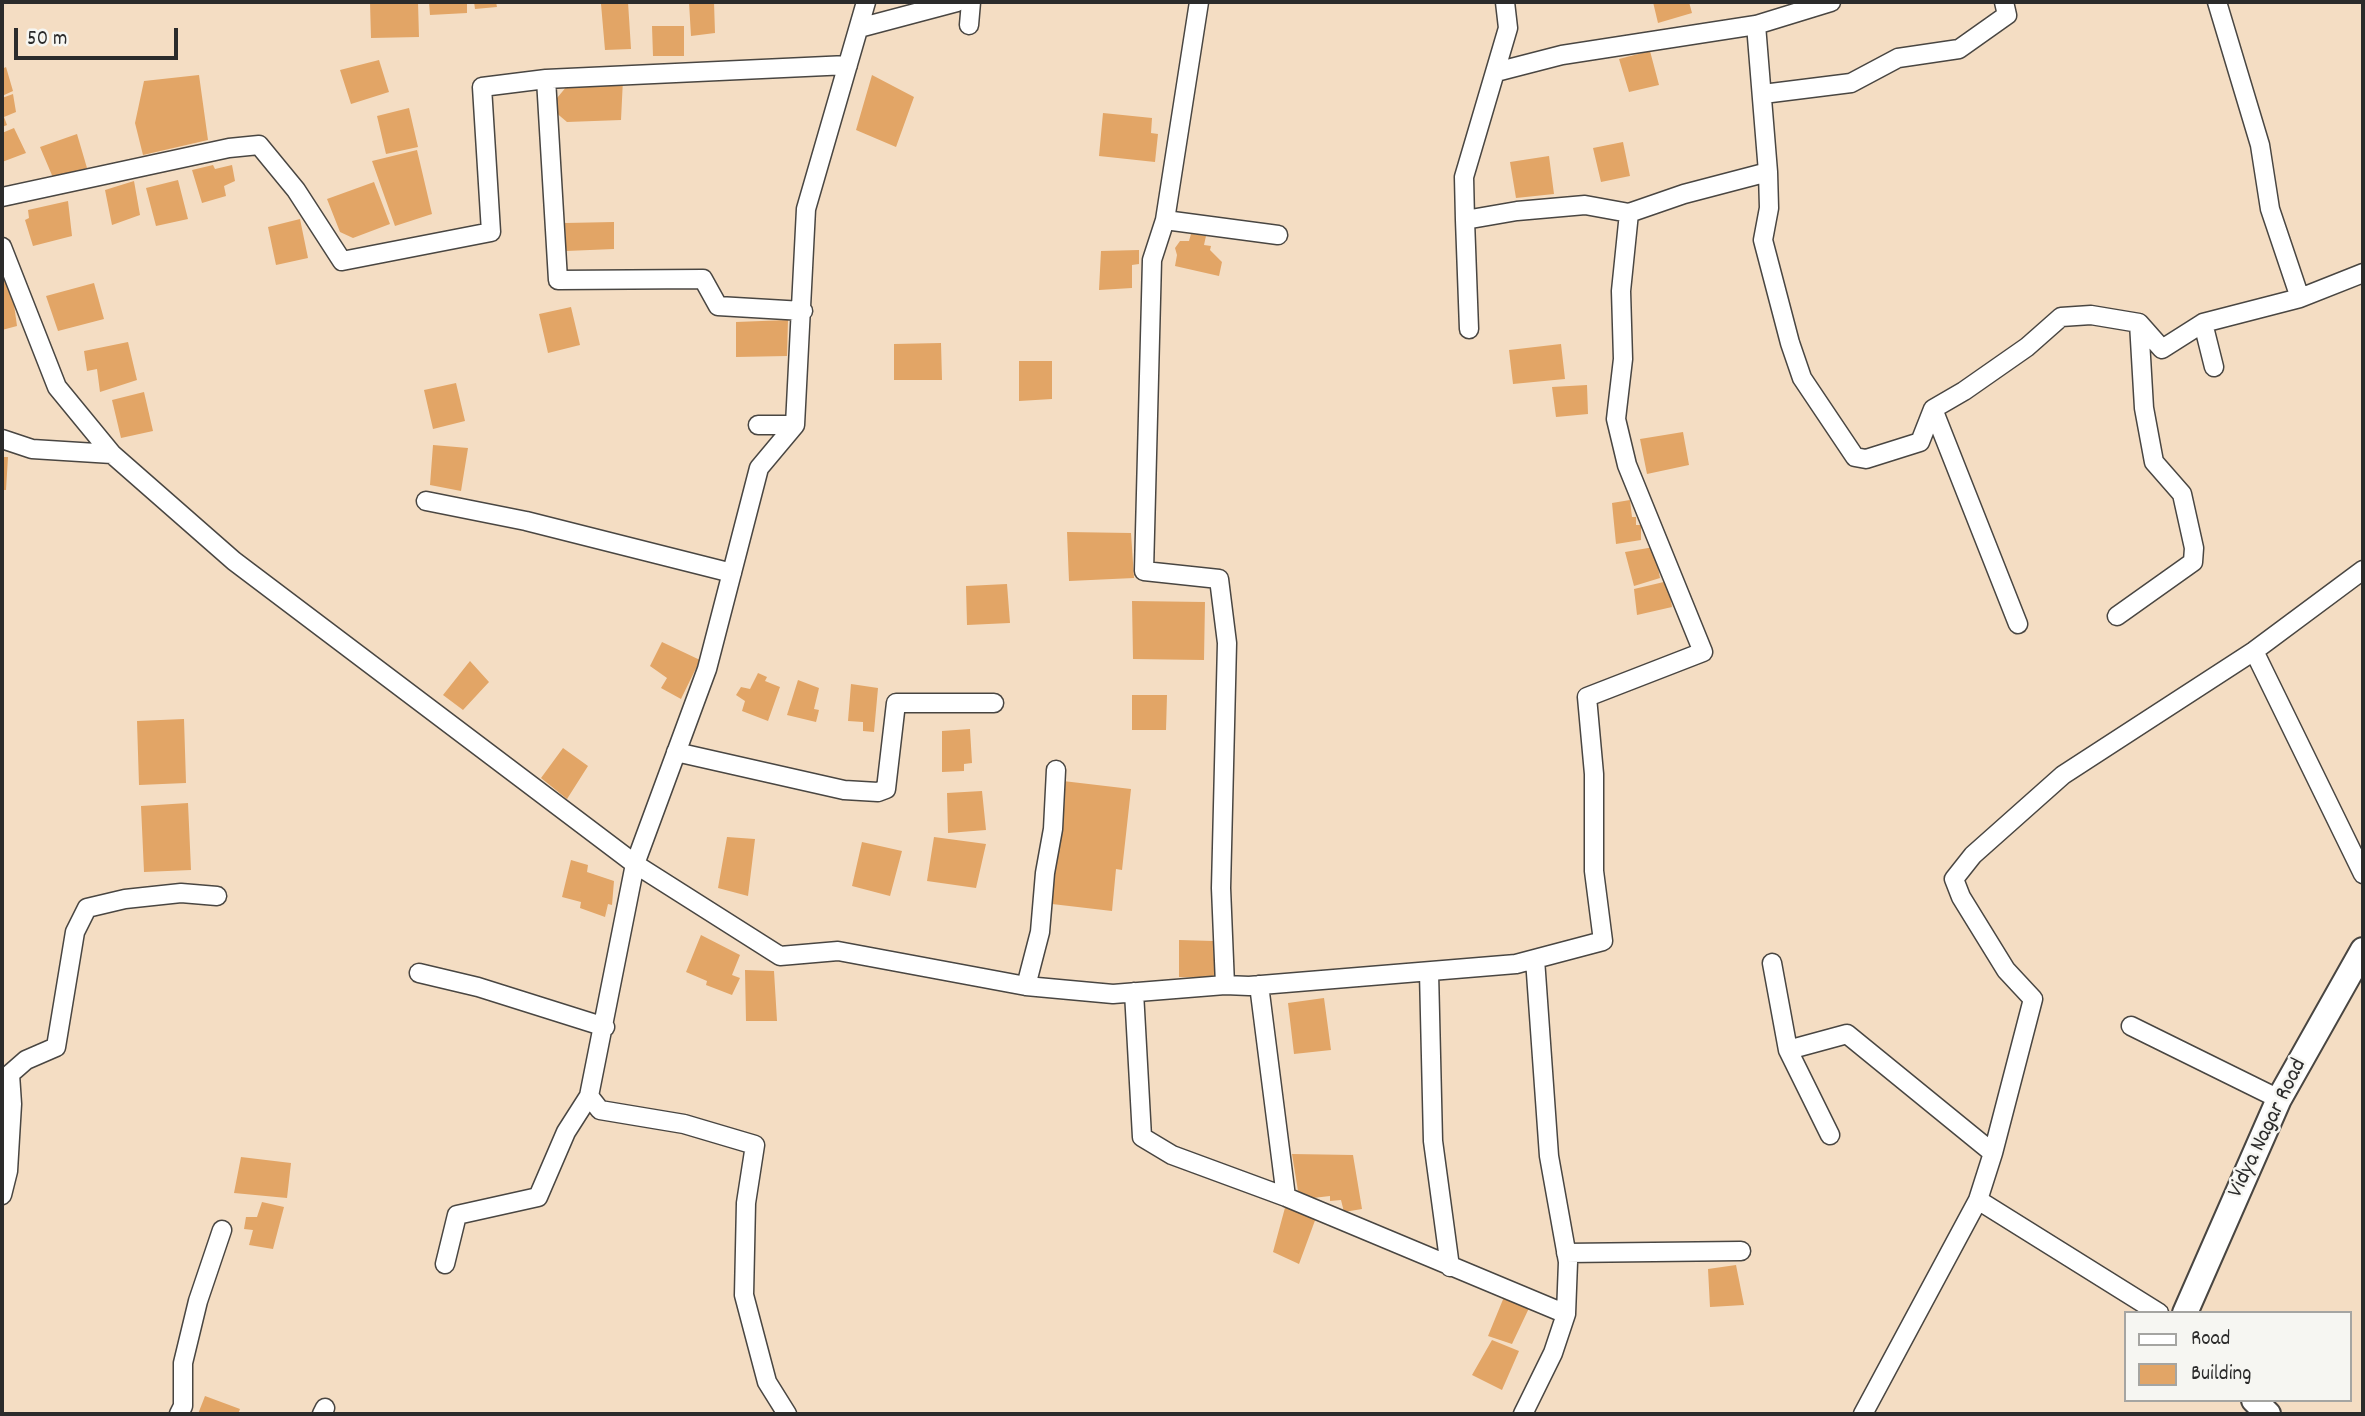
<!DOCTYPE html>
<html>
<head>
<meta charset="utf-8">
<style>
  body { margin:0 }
  #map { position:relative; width:2365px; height:1416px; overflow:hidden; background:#f4ddc3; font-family:Dekko,sans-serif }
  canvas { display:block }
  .frame { position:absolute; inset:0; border:4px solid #2b2b2b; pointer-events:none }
  .legend { position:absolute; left:2124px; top:1311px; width:228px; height:91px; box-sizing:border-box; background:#f6f6f2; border:2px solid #a5a5a2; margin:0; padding:9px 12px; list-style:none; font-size:21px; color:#2b2b2b }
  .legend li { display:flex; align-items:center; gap:14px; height:35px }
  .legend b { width:35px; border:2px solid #a5a5a2 }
  .scale { position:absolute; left:14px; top:28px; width:164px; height:32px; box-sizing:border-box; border:4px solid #2b2b2b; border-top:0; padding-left:9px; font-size:21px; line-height:24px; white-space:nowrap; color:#2b2b2b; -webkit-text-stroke:5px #f6f6f2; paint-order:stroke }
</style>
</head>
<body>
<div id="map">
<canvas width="2365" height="1416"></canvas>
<div class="frame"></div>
<ul class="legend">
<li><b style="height:9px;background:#fff"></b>Road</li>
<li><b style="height:19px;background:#e2a566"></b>Building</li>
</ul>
<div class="scale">50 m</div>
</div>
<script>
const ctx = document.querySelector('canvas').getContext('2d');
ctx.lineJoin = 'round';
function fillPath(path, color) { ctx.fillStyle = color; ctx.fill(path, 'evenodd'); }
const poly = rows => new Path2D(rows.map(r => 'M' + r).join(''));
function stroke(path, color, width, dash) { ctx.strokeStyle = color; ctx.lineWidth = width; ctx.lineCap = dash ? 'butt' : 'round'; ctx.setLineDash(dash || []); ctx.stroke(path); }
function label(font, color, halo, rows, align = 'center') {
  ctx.font = font + ' Dekko,sans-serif'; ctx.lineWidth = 5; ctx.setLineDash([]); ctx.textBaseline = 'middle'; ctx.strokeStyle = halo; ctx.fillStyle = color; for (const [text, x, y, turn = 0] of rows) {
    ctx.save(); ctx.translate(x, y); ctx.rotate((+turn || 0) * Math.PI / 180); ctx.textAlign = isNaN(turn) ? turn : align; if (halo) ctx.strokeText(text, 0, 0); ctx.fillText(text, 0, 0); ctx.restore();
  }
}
const building = poly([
  [370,2,418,2,419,37,371,38],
  [429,2,467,2,467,13,430,15],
  [474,2,496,2,497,7,475,9],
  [628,2,631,49,605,50,601,4],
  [689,2,714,2,715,33,691,36],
  [1653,2,1689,2,1692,13,1658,23],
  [652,26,684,26,684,56,653,56],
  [1650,51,1659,85,1629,92,1619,59],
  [379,60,389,92,351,104,340,70],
  [6,67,13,91,2,96,2,69],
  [199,75,208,140,143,155,135,123,144,81],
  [872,75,914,97,896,147,856,130],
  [623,79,621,120,567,122,554,111,557,98,567,86],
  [13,94,16,112,4,117,7,125,2,127,2,98],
  [409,108,418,147,386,154,377,116],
  [1103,113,1152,118,1151,133,1158,134,1155,162,1099,156],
  [14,128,26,153,2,162,2,133],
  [77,134,87,168,54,180,40,147],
  [1623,142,1630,176,1601,182,1593,148],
  [417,150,432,214,395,226,372,161],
  [1549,156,1554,194,1516,198,1510,162],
  [213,165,215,169,232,165,235,181,224,186,226,196,202,203,192,170],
  [178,180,188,219,156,226,146,188],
  [134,181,140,215,112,225,105,190],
  [374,182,390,224,353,238,340,232,327,199],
  [68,201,72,236,33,246,25,220,29,218,28,210],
  [300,219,308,258,276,265,268,227],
  [614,222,614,249,566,251,565,223],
  [1191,234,1206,236,1204,245,1211,246,1210,250,1222,262,1219,276,1175,266,1177,255,1175,248,1180,241,1189,241],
  [1139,250,1139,264,1132,265,1132,288,1099,290,1101,251],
  [9,269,17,326,2,330,2,270],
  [94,283,104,319,58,331,46,296],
  [571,307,580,345,548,353,539,314],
  [788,320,787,356,736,357,736,322],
  [128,342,137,380,100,392,97,369,87,371,84,351],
  [941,343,942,380,894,380,894,344],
  [1561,344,1565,379,1513,384,1509,350],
  [1019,361,1052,361,1052,399,1019,401],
  [456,383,465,421,433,429,424,390],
  [1587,385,1588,414,1556,417,1552,387],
  [144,392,153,431,121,438,112,400],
  [1683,432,1689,465,1647,474,1640,439],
  [433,445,468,448,461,491,430,485],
  [2,457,8,457,6,490,2,490],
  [1630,500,1632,517,1636,517,1636,525,1641,525,1641,540,1616,544,1612,503],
  [1067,532,1131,533,1134,578,1069,581],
  [1654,547,1660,578,1634,586,1625,552],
  [1668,581,1672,607,1637,615,1634,589],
  [1007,584,1010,623,967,625,966,586],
  [1132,601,1205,602,1204,660,1133,659],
  [662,642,700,660,681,699,661,688,667,678,650,666],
  [470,661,489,682,463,710,443,695],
  [758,673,767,677,765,681,780,687,768,721,742,711,745,701,736,695,741,687,750,689],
  [798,680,819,688,814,709,819,710,816,722,787,715],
  [851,684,878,688,874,732,863,731,863,722,848,721],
  [1132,695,1167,695,1166,730,1132,730],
  [184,719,186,783,139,785,137,721],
  [970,729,972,763,964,764,964,771,942,772,942,731],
  [563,748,588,766,567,799,541,778],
  [1063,781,1131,789,1122,870,1116,869,1112,911,1052,904],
  [982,791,986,830,948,833,947,793],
  [188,803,191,870,144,872,141,806],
  [727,837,755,839,748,896,718,888],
  [934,837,986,844,976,888,927,881],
  [862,842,902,851,890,896,852,886],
  [571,860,588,865,587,872,614,881,612,905,608,904,605,917,580,908,581,902,562,897],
  [701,935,740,955,732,975,740,978,732,995,706,985,707,981,686,972],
  [1179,940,1213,941,1215,978,1179,977],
  [745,970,774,971,777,1021,746,1021],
  [1324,998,1331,1050,1294,1054,1288,1003],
  [1292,1154,1353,1155,1362,1209,1344,1212,1341,1200,1330,1201,1330,1196,1313,1198,1298,1191],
  [241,1157,291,1163,287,1198,234,1193],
  [262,1202,284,1207,273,1249,249,1245,253,1230,244,1229,246,1217,257,1217],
  [1286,1204,1317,1215,1299,1264,1273,1252],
  [1736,1265,1744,1305,1710,1307,1708,1269],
  [1504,1297,1530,1306,1512,1344,1488,1336],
  [1492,1340,1519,1351,1502,1390,1472,1375],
  [205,1396,240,1409,238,1414,198,1414]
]);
const minor = poly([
  [1199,2,1165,220,1152,260,1144,571,1219,579,1227,643,1221,888,1225,985],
  [1505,2,1508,28,1464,177,1465,220,1517,211,1585,205,1629,213,1684,194,1768,172,1756,25],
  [2217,2,2260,145,2270,209,2300,298,2363,273],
  [969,25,971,2],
  [859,28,957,2],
  [1496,72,1562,55,1756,25,1831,2],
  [546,79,558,280,703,279,718,306,803,311],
  [1763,94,1851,83,1898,58,1959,49,2007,15,2004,2],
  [1768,172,1769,208,1763,240,1790,343,1802,378,1855,457,1866,459,1920,442,1933,409,1964,391,2027,347,2061,317,2091,315,2139,323,2162,349,2203,323,2300,298],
  [2,197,229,148,259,145,296,190,342,261,491,232,482,87,546,79,848,65],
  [1165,220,1278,235],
  [1465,220,1469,329],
  [2,247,57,387,112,454],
  [2203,323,2214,367],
  [1933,409,2018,624],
  [758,425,795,425],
  [2,439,32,449,112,454,234,561,635,864,780,956,838,951,1026,986,1113,994,1225,985,1249,986,1516,964,1603,941,1594,871,1594,774,1587,697,1703,652,1627,465,1616,419,1623,359,1621,291,1629,213],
  [426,501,526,521,732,573],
  [2117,616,2193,562,2194,548,2182,494,2154,462,2144,408,2139,323],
  [2254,651,2363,874],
  [676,752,844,790,878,792,886,789,896,703,994,703],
  [1772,963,1788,1050,1830,1135],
  [1429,972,1433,1141,1450,1267],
  [419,973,478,987,605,1027],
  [1259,985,1286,1197],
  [1026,986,1040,932,1045,873,1053,829,1056,770],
  [1134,992,1142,1137,1172,1155,1286,1197,1566,1314],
  [2131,1026,2279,1099],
  [1788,1050,1847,1034,1993,1153,1978,1200],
  [1993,1153,2033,999,2006,970,1961,897,1954,879,1973,855,2063,775,2254,651,2363,570],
  [2,1195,8,1171,12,1104,10,1074,26,1060,56,1047,75,932,87,908,125,899,181,893,217,896],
  [1566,1253,1741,1251],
  [445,1264,457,1215,538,1197,566,1132,589,1096],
  [179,1414,183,1406,183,1363,198,1301,222,1230],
  [322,1414,325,1408],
  [787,1414,767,1382,744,1295,746,1203,755,1145,684,1124,600,1110,589,1096,635,864,707,669,759,468,795,425,806,209,866,2],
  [1523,1414,1553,1353,1566,1314,1568,1262,1549,1156,1535,959],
  [1863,1414,1978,1200,2159,1313]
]);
const secondary = poly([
  [2185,1313,2279,1099,2363,950],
  [2254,1400,2268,1414]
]);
const streetNames = [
  ["Vidya Nagar Road",2269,1129,-64]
];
fillPath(building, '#e2a566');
stroke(minor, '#494642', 21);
stroke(secondary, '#494642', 28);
stroke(minor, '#fff', 18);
stroke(secondary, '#fff', 24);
label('23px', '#2b2b2b', '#f6f6f2', streetNames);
</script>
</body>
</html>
